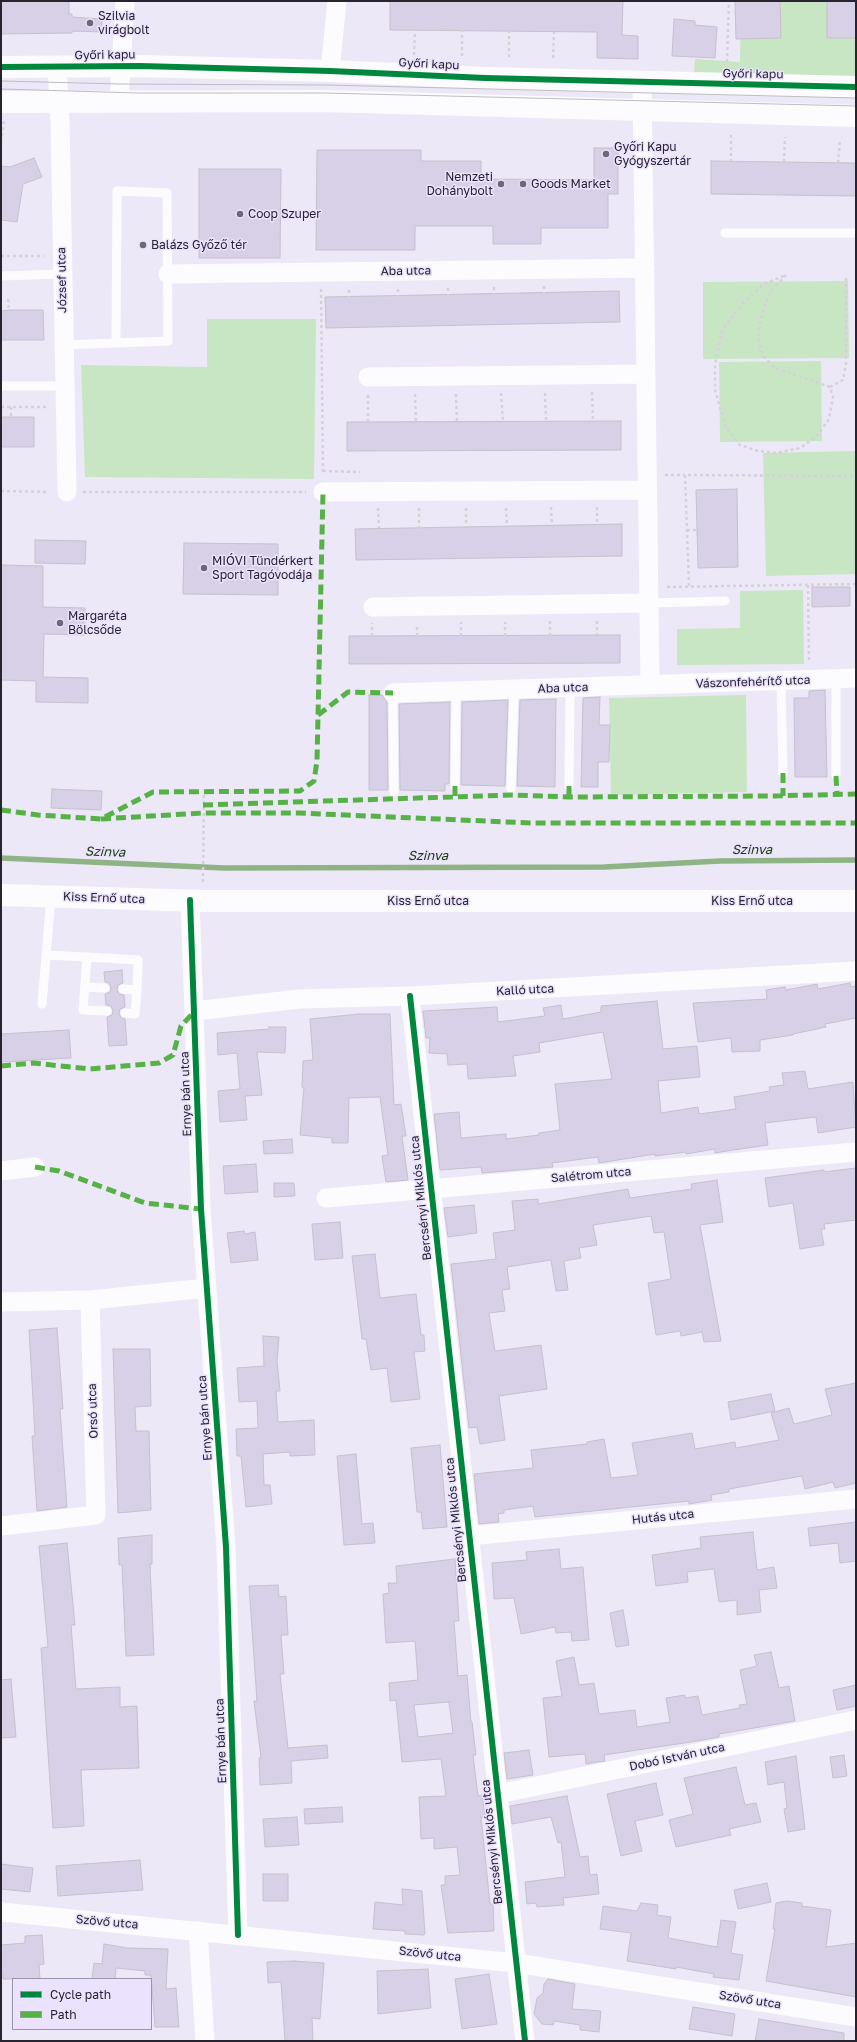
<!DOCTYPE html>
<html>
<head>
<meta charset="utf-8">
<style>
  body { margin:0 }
  #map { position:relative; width:857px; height:2042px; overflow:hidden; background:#ede8f7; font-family:"Golos Text",sans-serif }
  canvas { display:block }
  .frame { position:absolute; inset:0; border:2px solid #27232f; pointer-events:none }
  .legend { position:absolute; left:12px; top:1978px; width:140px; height:52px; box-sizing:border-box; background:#ebe2fd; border:1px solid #9d96ab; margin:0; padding:5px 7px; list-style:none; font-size:12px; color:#27232f }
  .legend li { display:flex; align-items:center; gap:8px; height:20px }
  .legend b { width:20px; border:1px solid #9d96ab }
</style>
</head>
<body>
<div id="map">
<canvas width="857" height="2042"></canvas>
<div class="frame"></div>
<ul class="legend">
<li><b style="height:5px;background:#00873e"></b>Cycle path</li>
<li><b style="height:5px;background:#56b246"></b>Path</li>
</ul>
</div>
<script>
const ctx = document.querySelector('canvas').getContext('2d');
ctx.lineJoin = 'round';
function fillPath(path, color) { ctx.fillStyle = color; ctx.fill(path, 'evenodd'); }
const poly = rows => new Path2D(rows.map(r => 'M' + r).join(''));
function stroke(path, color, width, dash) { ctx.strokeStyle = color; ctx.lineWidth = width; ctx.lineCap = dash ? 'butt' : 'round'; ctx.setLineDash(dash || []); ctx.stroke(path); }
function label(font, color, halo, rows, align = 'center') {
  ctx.font = font + ' "Golos Text",sans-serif'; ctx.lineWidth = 3; ctx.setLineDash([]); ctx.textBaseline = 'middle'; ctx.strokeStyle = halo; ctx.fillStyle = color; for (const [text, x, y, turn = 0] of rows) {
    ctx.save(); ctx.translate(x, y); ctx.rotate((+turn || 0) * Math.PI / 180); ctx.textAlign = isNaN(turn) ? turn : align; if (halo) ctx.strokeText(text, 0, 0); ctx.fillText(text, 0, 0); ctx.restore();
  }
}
const green = poly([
  [741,1,856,1,856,82,694,73,695,59,740,62],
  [848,281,849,358,703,359,703,282],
  [207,319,316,319,314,479,85,477,81,365,207,367],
  [821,361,822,441,720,442,719,362],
  [856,451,856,574,766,576,763,453],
  [803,590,804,664,677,665,677,629,740,628,740,591],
  [746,695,747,792,611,795,609,698]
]);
const stream = poly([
  [1,858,224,868,604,867,720,861,856,860]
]);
const building = poly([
  [1,1,69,1,69,14,72,14,72,17,102,19,102,32,72,31,72,33,1,34,1,1],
  [390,1,623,1,622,35,638,36,638,59,597,58,597,32,390,30,390,1],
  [735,1,780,1,781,38,736,39,735,1],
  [827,1,856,1,856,38,827,38,827,1],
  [674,19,695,21,695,25,717,27,715,58,672,56,674,19],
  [594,148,618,148,618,194,608,194,608,228,541,228,541,244,493,244,493,226,415,226,415,250,316,250,317,150,421,150,421,161,481,161,481,179,594,180,594,148],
  [34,158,42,177,23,184,17,222,1,220,1,166,10,167,34,158],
  [711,161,856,163,856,196,711,194,711,161],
  [199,169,281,169,280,258,199,258,199,169],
  [619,291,620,322,326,328,325,297,619,291],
  [9,310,43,310,44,340,1,340,1,311,9,310],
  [1,417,34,417,34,447,1,447,1,417],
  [621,421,621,450,347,451,347,422,621,421],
  [737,489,738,567,698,568,696,490,737,489],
  [622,524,622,556,356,560,355,529,622,524],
  [35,540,86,541,85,564,35,563,35,540],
  [184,543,278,544,278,595,183,594,184,543],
  [1,565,43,566,43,607,85,608,85,635,44,634,43,677,88,678,88,703,36,702,36,681,1,680,1,565],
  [812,587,850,587,850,606,812,607,812,587],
  [620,635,620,663,349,664,349,636,620,635],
  [825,690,827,777,795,777,794,698,809,698,809,691,825,690],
  [369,695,382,695,387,702,388,790,369,790,369,695],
  [600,697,599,725,610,725,609,762,598,762,598,787,581,787,583,698,600,697],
  [556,699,555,787,517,786,520,700,556,699],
  [508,700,505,786,461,785,462,702,508,700],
  [450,702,449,784,445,784,445,791,400,790,399,704,450,702],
  [52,789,102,791,101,810,51,808,52,789],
  [122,970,123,983,118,985,117,989,119,994,124,995,125,1007,120,1009,119,1013,121,1018,125,1019,127,1045,109,1046,107,1017,112,1015,113,1011,111,1006,106,1005,105,994,110,992,111,988,109,983,105,982,104,972,122,970],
  [850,983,851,987,856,986,856,1018,825,1024,826,1027,793,1034,793,1035,760,1040,760,1051,732,1052,731,1038,698,1042,693,1003,767,999,766,990,785,987,786,990,817,984,818,989,850,983],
  [657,1001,663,1049,697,1046,700,1077,658,1081,661,1113,698,1107,699,1114,736,1109,734,1097,770,1091,769,1087,784,1085,782,1073,805,1071,808,1089,853,1082,856,1127,818,1133,816,1117,765,1123,768,1145,727,1151,715,1153,715,1149,686,1154,686,1152,655,1156,655,1154,599,1163,598,1157,552,1163,553,1167,482,1173,481,1167,440,1170,434,1114,459,1112,461,1138,506,1134,506,1139,539,1135,539,1133,560,1130,555,1084,612,1079,603,1032,539,1043,540,1052,513,1056,516,1076,468,1079,467,1064,448,1065,447,1054,429,1053,430,1038,426,1038,423,1011,497,1007,498,1022,545,1016,543,1008,561,1005,563,1019,601,1012,601,1006,657,1001],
  [359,1014,390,1014,394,1105,401,1104,406,1136,402,1136,408,1180,386,1182,382,1156,388,1155,380,1097,349,1098,348,1143,332,1143,332,1138,300,1135,304,1087,302,1087,303,1061,313,1060,310,1019,359,1014],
  [269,1027,286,1027,285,1053,257,1052,262,1095,245,1096,247,1120,220,1122,218,1091,240,1089,237,1053,218,1055,217,1033,269,1029,269,1027],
  [69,1030,71,1058,1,1062,1,1034,69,1030],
  [292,1139,293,1153,264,1154,263,1141,292,1139],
  [256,1164,258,1192,225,1194,223,1166,256,1164],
  [856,1168,856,1220,824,1224,825,1229,821,1229,824,1245,800,1249,793,1203,769,1207,765,1178,824,1170,824,1172,856,1168],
  [717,1180,723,1222,700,1225,721,1341,704,1342,702,1332,681,1336,680,1331,656,1335,648,1283,671,1279,664,1232,654,1233,651,1216,593,1225,597,1245,579,1248,581,1258,564,1261,568,1290,556,1291,551,1260,507,1267,510,1289,502,1290,505,1311,489,1313,495,1351,541,1345,547,1389,499,1396,505,1440,480,1444,477,1427,469,1428,451,1264,496,1259,493,1233,515,1230,512,1201,538,1199,538,1204,628,1189,630,1198,692,1189,691,1184,717,1180],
  [274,1183,294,1183,295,1196,274,1197,274,1183],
  [474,1205,477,1233,448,1237,444,1208,474,1205],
  [340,1222,343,1258,315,1260,312,1224,340,1222],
  [244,1231,245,1234,255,1232,258,1260,231,1263,227,1233,244,1231],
  [375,1254,380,1298,416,1294,421,1335,424,1335,425,1351,414,1352,420,1399,391,1402,387,1368,371,1370,366,1339,362,1339,352,1256,375,1254],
  [57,1328,63,1409,60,1409,67,1507,37,1511,32,1436,35,1436,29,1330,57,1328],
  [263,1336,279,1337,277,1361,280,1391,276,1391,278,1422,314,1420,315,1455,290,1456,290,1452,263,1454,264,1485,270,1485,272,1504,246,1507,241,1456,237,1456,236,1429,258,1428,257,1401,239,1402,237,1368,264,1366,263,1336],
  [113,1349,150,1349,151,1406,135,1407,136,1431,149,1431,151,1510,118,1513,113,1349],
  [856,1383,856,1483,835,1488,833,1482,805,1489,802,1476,729,1489,729,1492,711,1495,712,1500,689,1504,689,1501,535,1517,533,1506,504,1510,504,1513,498,1514,499,1522,479,1524,474,1474,533,1468,531,1450,587,1444,587,1442,604,1439,611,1478,638,1475,632,1443,692,1433,695,1449,735,1442,736,1448,779,1440,771,1413,789,1408,794,1424,832,1415,825,1389,856,1383],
  [771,1394,775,1411,731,1420,728,1402,771,1394],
  [440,1445,447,1527,423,1529,421,1512,417,1512,411,1448,440,1445],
  [356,1454,362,1524,373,1523,375,1543,344,1545,337,1456,356,1454],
  [856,1522,856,1561,840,1563,838,1543,810,1546,808,1528,856,1522],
  [753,1532,757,1570,774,1567,777,1588,759,1590,761,1612,737,1615,737,1600,719,1602,714,1569,687,1572,688,1582,656,1586,652,1555,701,1548,700,1537,753,1532],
  [152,1535,152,1564,150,1564,154,1655,126,1656,122,1565,119,1565,118,1538,152,1535],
  [67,1543,75,1625,71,1625,76,1689,120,1687,120,1707,137,1706,139,1768,81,1770,84,1826,53,1828,41,1648,48,1647,39,1546,67,1543],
  [559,1549,561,1569,583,1567,589,1640,572,1641,571,1632,556,1633,555,1627,521,1634,514,1598,494,1599,492,1563,527,1560,526,1552,559,1549],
  [455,1559,459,1621,454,1621,458,1676,467,1675,471,1722,472,1722,476,1755,473,1755,478,1796,482,1795,485,1817,481,1817,490,1904,493,1904,494,1931,448,1933,441,1885,445,1885,445,1876,460,1875,457,1847,434,1849,434,1838,421,1839,419,1797,446,1796,441,1759,402,1762,396,1700,390,1701,389,1683,418,1680,415,1641,386,1643,383,1594,389,1593,388,1583,397,1583,396,1566,455,1559],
  [449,1702,453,1733,418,1737,414,1705,449,1702],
  [278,1585,279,1597,286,1596,288,1635,281,1635,284,1674,280,1674,288,1748,327,1745,328,1758,291,1761,292,1783,260,1785,259,1758,261,1758,254,1701,257,1701,249,1586,278,1585],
  [623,1610,629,1645,616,1647,610,1613,623,1610],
  [771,1652,779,1688,789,1686,795,1721,719,1734,719,1737,691,1742,604,1755,605,1761,597,1762,586,1764,585,1754,549,1757,543,1698,562,1696,556,1661,574,1657,579,1685,594,1683,599,1714,635,1710,637,1727,670,1722,666,1698,685,1695,685,1698,698,1696,702,1715,740,1708,739,1705,747,1704,740,1670,757,1666,754,1655,771,1652],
  [11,1679,16,1737,1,1738,1,1680,11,1679],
  [856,1685,856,1706,837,1710,833,1690,856,1685],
  [529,1750,533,1775,507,1779,504,1753,529,1750],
  [844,1755,847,1776,833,1778,830,1757,844,1755],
  [796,1756,805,1829,788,1832,784,1809,787,1808,784,1782,768,1785,765,1762,796,1756],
  [736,1767,745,1805,756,1803,761,1822,729,1829,731,1835,676,1847,669,1820,693,1814,684,1778,736,1767],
  [656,1783,663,1815,635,1821,642,1851,621,1856,607,1794,656,1783],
  [567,1796,580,1857,588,1856,590,1875,597,1874,599,1894,563,1898,564,1905,537,1907,536,1903,527,1904,525,1882,565,1877,561,1842,558,1843,551,1817,512,1824,510,1806,567,1796],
  [342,1807,343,1822,305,1824,304,1809,342,1807],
  [297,1817,299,1845,265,1847,263,1819,297,1817],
  [140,1860,143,1890,58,1896,56,1866,140,1860],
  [1,1864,33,1868,30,1892,1,1889,1,1864],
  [263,1874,288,1874,288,1901,263,1901,263,1874],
  [767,1883,771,1902,738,1909,734,1890,767,1883],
  [402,1889,422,1891,425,1933,424,1935,405,1934,405,1931,373,1929,375,1902,403,1905,402,1889],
  [787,1901,802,1903,802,1906,831,1910,826,1947,856,1943,856,1997,766,1981,775,1929,773,1929,776,1903,787,1901],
  [641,1903,658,1905,657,1915,671,1917,668,1938,717,1947,721,1920,736,1922,731,1953,743,1955,739,1980,713,1977,714,1974,676,1967,676,1969,627,1961,631,1933,600,1929,603,1906,637,1911,641,1903],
  [42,1935,44,1964,39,1965,40,1979,3,1979,3,1973,1,1973,1,1945,25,1943,25,1936,42,1935],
  [104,1944,127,1948,168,1949,166,1989,176,1988,179,2027,155,2027,151,1975,145,1975,145,1971,116,1968,115,1979,92,1979,94,1963,102,1964,104,1944],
  [294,1961,324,1963,320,2019,312,2018,313,2041,285,2041,281,1982,268,1983,267,1962,294,1961],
  [428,1969,431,2008,378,2014,377,1971,428,1969],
  [489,1974,497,2024,462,2029,455,1979,489,1974],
  [548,1979,575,1984,572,2009,601,2011,599,2032,580,2030,580,2025,554,2021,553,2025,542,2024,534,2014,537,1998,543,1993,544,1984,548,1979],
  [693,2007,735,2014,732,2036,689,2029,693,2007],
  [759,2019,844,2033,844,2041,755,2041,759,2019]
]);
const path = poly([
  [414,55,415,30],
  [462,56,462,30],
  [509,57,509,31],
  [553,58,554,32],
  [727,62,729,1],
  [731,135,731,161],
  [1,142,4,121],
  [784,162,785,137],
  [838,163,840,139],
  [1,256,44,256],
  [786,275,770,292,761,318,758,337,763,356,775,368,830,387,833,397,829,419,816,437,800,448,776,453,758,451,740,445,726,428,715,390,715,364,722,331,743,303,764,284,786,275],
  [544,286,544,293],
  [494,287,494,294],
  [448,288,448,295],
  [321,289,323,474],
  [398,289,398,296],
  [349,290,349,297],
  [8,299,9,311],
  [830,387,843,380,846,364,846,276],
  [592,392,593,421],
  [501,393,503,421],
  [545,393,546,421],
  [415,394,416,422],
  [456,394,457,422],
  [368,395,368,422],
  [1,407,48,407],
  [11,407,11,417],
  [323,471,360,472],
  [665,475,685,475],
  [1,491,48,492],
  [83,492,306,492],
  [551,507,552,525],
  [597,507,597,525],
  [378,508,379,528],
  [419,508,419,528],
  [466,508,466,527],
  [506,508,507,526],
  [687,530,697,530],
  [808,585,809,662],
  [689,586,685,475,856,476],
  [667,587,856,584],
  [597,621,597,635],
  [372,636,372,623],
  [417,636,417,625],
  [461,636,461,622],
  [505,636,505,622],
  [550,636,550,621],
  [203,882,204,793]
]);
const lane = poly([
  [725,233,856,233],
  [1,276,62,274],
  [64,345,168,341,167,193,117,191,116,343],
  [1,386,64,386],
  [649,603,725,601],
  [836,679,836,776],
  [781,681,783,773],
  [393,693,394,792],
  [455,786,456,691],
  [569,786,570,688],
  [511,789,514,690],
  [46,955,87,957,83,1010,107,1011],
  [87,957,138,960,137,990,123,989],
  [85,987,105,988],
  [42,1004,51,897],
  [125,1013,135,1014,137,990]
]);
const street = poly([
  [57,67,60,120,67,492],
  [330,71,337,1],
  [642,81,650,685],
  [119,102,125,1],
  [168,274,645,268],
  [368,377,646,374],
  [323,492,648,490],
  [373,607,649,603],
  [393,693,856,678],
  [190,900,201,1209,226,1547,238,1935],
  [410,996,525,2041],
  [195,1011,299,999,410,996,856,971],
  [1,1171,35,1167],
  [326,1198,856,1152],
  [90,1300,207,1288],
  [1,1302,90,1300,96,1515,1,1526],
  [469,1536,856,1499],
  [498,1794,856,1720],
  [1,1912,516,1963,856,2017],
  [198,1931,205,2041]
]);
const secondary = poly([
  [1,67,140,66,330,71,485,78,856,87],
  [1,102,324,101,856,116],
  [1,895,204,901,856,901]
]);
const tram = poly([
  [1,81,120,84,327,85,856,98],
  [1,89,139,93,324,93,856,106]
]);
const quiet = poly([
  [318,715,348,692,393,693],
  [783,773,783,796],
  [836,776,837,794],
  [455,786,455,796],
  [569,786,569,797],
  [203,805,511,795,569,797,769,796,856,794],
  [1,810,38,815,101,819,153,792,300,791,314,781,317,761,323,492],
  [101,819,203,813,299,813,531,823,856,823],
  [1,1066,33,1063,90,1069,159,1063,173,1055,181,1026,195,1011],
  [35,1167,59,1171,145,1203,201,1209]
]);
const cycleway = poly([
  [1,67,140,66,330,71,485,78,856,87],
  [190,900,201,1209,226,1547,238,1935],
  [410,996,525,2041]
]);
const markers = [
  [90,23,4,"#6c6875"],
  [606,154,4,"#6c6875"],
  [501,184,4,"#6c6875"],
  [523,184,4,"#6c6875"],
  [240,214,4,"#6c6875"],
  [143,245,4,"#6c6875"],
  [204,568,4,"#6c6875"],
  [60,623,4,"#6c6875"]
];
const poiNames = [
  ["Szilvia",98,16],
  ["virágbolt",98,30],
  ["Győri Kapu",614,147],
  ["Gyógyszertár",614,161],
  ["Nemzeti",493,177,"right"],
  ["Dohánybolt",493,191,"right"],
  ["Goods Market",531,184],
  ["Coop Szuper",248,214],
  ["Balázs Győző tér",151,245],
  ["MIÓVI Tündérkert",212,561],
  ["Sport Tagóvodája",212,575],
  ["Margaréta",68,616],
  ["Bölcsőde",68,630]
];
const streetNames = [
  ["Győri kapu",105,55,-1],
  ["Győri kapu",429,64,3],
  ["Győri kapu",753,74,1],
  ["Aba utca",406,271,-1],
  ["József utca",62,280,-91],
  ["Vászonfehérítő utca",753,682,-2],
  ["Aba utca",563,688,-2],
  ["Kiss Ernő utca",104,898,2],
  ["Kiss Ernő utca",428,901],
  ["Kiss Ernő utca",752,901],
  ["Kalló utca",525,990,-3],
  ["Ernye bán utca",186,1094,-92],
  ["Salétrom utca",591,1175,-5],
  ["Bercsényi Miklós utca",421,1198,-96],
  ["Orsó utca",93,1411,-92],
  ["Ernye bán utca",205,1418,-94],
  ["Hutás utca",663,1517,-6],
  ["Bercsényi Miklós utca",456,1520,-96],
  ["Ernye bán utca",221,1741,-92],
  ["Dobó István utca",677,1757,-12],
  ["Bercsényi Miklós utca",492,1842,-96],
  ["Szövő utca",107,1922,5],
  ["Szövő utca",430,1954,6],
  ["Szövő utca",750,2000,9]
];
const waterNames = [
  ["Szinva",752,850],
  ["Szinva",105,852,2],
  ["Szinva",428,856]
];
fillPath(green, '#c8e6c3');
stroke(stream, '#8eb485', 5.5);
fillPath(building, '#d8d0e7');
stroke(building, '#c4c0cd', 1);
stroke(path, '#d4d2d7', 2.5, [3, 3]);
stroke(lane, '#fcfcfe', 9);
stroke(street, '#fcfcfe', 19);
stroke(secondary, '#fcfcfe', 22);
stroke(tram, '#bebdc1', 1);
stroke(quiet, '#56b246', 5, [10, 5]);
stroke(cycleway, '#00873e', 6);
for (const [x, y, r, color] of markers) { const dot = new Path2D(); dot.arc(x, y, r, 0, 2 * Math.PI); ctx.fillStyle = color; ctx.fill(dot); stroke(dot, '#ebe2fd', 1.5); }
label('12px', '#27232f', '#ebe2fd', poiNames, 'left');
label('12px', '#27232f', '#ebe2fd', streetNames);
label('italic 13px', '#183d09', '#ebe2fd', waterNames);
</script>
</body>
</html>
